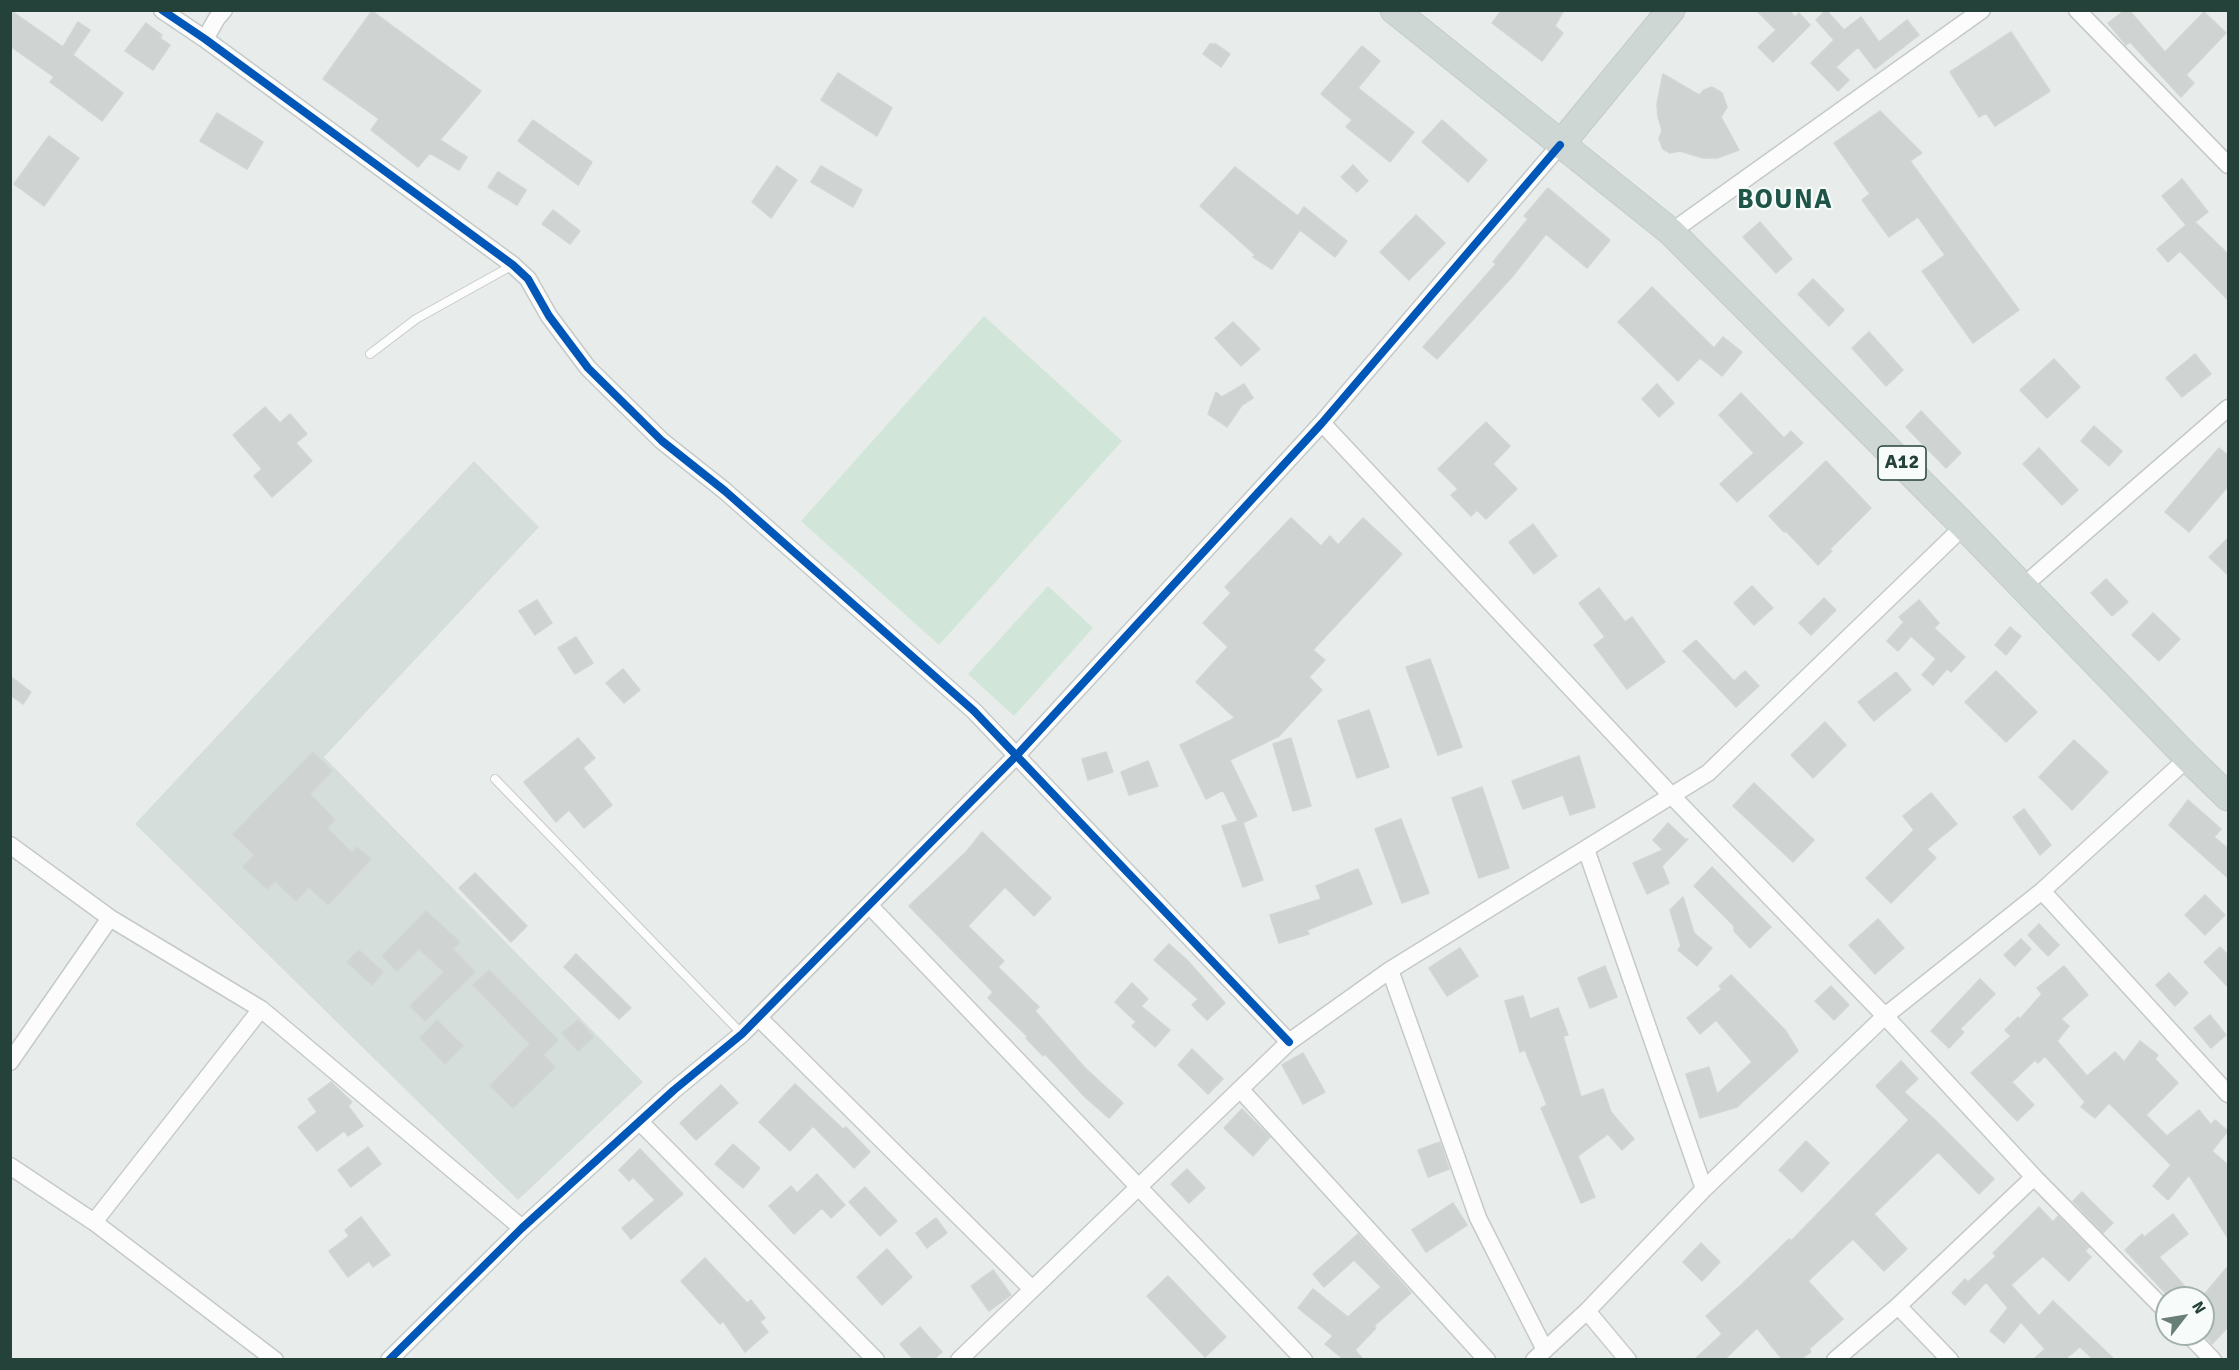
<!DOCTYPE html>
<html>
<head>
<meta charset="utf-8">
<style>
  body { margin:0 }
  #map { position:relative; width:2239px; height:1370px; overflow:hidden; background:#e8edeb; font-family:Signika,sans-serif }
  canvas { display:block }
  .frame { position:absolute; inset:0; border:12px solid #24423a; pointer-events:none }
  .north { position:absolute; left:2155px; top:1286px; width:60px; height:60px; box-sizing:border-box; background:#f7fbf9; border:2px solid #a3b1ad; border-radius:50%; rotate:59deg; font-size:16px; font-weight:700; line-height:24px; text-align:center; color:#24423a }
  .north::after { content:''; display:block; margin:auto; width:21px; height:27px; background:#697e78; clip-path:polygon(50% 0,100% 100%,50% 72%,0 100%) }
</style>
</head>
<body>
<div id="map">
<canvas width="2239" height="1370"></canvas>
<div class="frame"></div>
<div class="north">N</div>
</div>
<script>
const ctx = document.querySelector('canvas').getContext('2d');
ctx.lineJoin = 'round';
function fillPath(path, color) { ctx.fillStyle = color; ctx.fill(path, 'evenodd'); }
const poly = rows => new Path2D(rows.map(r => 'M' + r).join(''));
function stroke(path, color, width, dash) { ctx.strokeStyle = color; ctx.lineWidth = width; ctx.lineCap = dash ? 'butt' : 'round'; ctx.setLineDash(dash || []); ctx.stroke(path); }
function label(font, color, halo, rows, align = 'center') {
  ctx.font = font + ' Signika,sans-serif'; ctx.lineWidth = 4.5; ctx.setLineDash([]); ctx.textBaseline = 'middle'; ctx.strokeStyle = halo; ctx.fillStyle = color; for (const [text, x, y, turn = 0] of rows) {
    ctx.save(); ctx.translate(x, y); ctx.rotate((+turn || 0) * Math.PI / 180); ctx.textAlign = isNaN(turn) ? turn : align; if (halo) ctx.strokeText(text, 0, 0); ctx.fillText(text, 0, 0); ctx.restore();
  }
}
const built = poly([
  [474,461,539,527,324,757,643,1082,518,1200,135,824]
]);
const green = poly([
  [984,316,1122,441,939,645,801,521],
  [1048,586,1093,628,1014,716,968,674]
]);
const building = poly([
  [10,10,63,47,78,22,90,30,73,55,123,93,102,121,50,82,54,77,10,46,10,10],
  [1502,10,1564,10,1555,26,1563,33,1542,61,1492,23,1502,10],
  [1756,10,1789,10,1795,17,1799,13,1810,25,1773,62,1758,47,1776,30,1756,10],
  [1826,10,1844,30,1861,17,1879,42,1907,20,1919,35,1875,69,1858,47,1836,67,1849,80,1838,91,1811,63,1834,40,1816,20,1826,10],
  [2125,10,2129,10,2165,52,2204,12,2226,33,2186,75,2194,83,2181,97,2130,42,2126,45,2108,23,2125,10],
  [372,11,481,91,440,140,467,157,459,170,430,153,418,167,371,130,379,119,323,79,372,11],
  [146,23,162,35,160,38,170,45,153,70,125,51,146,23],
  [2011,32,2050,91,1995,126,1986,113,1979,117,1950,72,2011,32],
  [1210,44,1216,44,1230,54,1221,67,1203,54,1210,44],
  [1362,46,1380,61,1358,88,1414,132,1390,162,1346,127,1352,120,1321,94,1362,46],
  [838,73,892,108,877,136,821,100,838,73],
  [1663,74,1699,95,1704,90,1712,87,1722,93,1727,107,1721,117,1739,150,1717,158,1703,158,1680,151,1670,153,1663,149,1659,139,1662,130,1658,117,1657,104,1663,74],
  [1880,111,1922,153,1910,161,2019,310,1973,343,1922,271,1945,255,1918,217,1889,237,1862,200,1870,194,1834,143,1880,111],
  [217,113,263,142,247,169,200,141,217,113],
  [533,120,592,162,578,185,518,141,533,120],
  [1442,120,1487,160,1468,182,1422,142,1442,120],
  [49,136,79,158,44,206,14,184,49,136],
  [1353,165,1368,181,1357,192,1341,177,1353,165],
  [777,166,797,180,771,218,752,202,777,166],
  [821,166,862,190,853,207,811,182,821,166],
  [1235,167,1298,216,1304,207,1347,241,1335,257,1300,230,1272,269,1253,257,1255,255,1233,235,1200,206,1235,167],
  [498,172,526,190,517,205,488,187,498,172],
  [2182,179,2208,212,2195,222,2229,255,2229,301,2180,251,2168,262,2157,249,2186,225,2162,196,2182,179],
  [1548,188,1610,240,1587,268,1546,234,1512,277,1437,359,1423,347,1496,264,1493,262,1528,219,1524,216,1548,188],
  [553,210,580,231,570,244,542,224,553,210],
  [1416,215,1445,243,1409,280,1380,252,1416,215],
  [1760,222,1792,259,1776,273,1743,237,1760,222],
  [1813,279,1844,310,1829,326,1798,294,1813,279],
  [1652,287,1714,348,1723,337,1742,352,1722,376,1700,358,1678,381,1618,322,1652,287],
  [1233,322,1260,349,1241,366,1215,338,1233,322],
  [1869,332,1903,370,1886,386,1852,348,1869,332],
  [2195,354,2211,374,2182,397,2166,378,2195,354],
  [2054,359,2080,387,2047,418,2020,390,2054,359],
  [1244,384,1253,398,1242,405,1227,427,1208,414,1216,392,1222,397,1244,384],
  [1657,384,1674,403,1659,417,1642,399,1657,384],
  [1741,393,1784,438,1791,431,1803,443,1737,502,1720,484,1754,453,1719,415,1741,393],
  [265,407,280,423,290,414,307,434,296,443,312,461,272,497,254,476,262,469,233,435,265,407],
  [1921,411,1961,453,1946,468,1906,427,1921,411],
  [1486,422,1510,446,1493,464,1517,489,1486,519,1477,510,1471,516,1451,495,1458,489,1438,469,1486,422],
  [2094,426,2122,451,2109,466,2081,441,2094,426],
  [2039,448,2078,490,2062,505,2023,464,2039,448],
  [2219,448,2229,456,2229,485,2189,532,2165,512,2219,448],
  [1826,461,1871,508,1830,549,1832,551,1818,565,1786,531,1784,532,1769,516,1826,461],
  [1291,518,1321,546,1330,536,1338,545,1363,518,1402,554,1313,650,1325,660,1309,677,1322,690,1279,736,1230,760,1257,816,1243,823,1263,880,1243,887,1222,826,1238,821,1223,790,1206,799,1180,745,1235,718,1196,682,1228,647,1203,623,1231,593,1225,587,1291,518],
  [1533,524,1557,556,1534,574,1509,542,1533,524],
  [2229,537,2229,576,2209,557,2229,537],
  [2106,579,2128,602,2112,616,2091,593,2106,579],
  [1752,586,1773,608,1754,625,1734,603,1752,586],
  [1599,588,1625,622,1632,617,1665,662,1627,689,1594,645,1605,637,1579,603,1599,588],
  [1824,598,1836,610,1811,635,1799,623,1824,598],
  [537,600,552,623,535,635,519,611,537,600],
  [1919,600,1939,623,1934,628,1965,657,1951,672,1947,669,1933,685,1922,675,1936,659,1911,636,1898,651,1887,641,1904,622,1899,617,1919,600],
  [2153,613,2180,639,2159,661,2132,635,2153,613],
  [2010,627,2021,636,2006,655,1995,645,2010,627],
  [576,637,593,663,575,674,558,648,576,637],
  [1696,640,1734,681,1745,671,1759,686,1736,707,1683,651,1696,640],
  [1430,659,1462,747,1438,755,1406,667,1430,659],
  [623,669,640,690,624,703,606,683,623,669],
  [1996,671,2037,712,2006,742,1965,702,1996,671],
  [1896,672,1911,690,1874,721,1858,702,1896,672],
  [10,676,31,692,23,704,10,695,10,676],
  [1369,710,1389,767,1357,778,1338,721,1369,710],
  [1825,722,1846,745,1813,778,1791,755,1825,722],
  [578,738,595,758,583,768,612,805,584,828,569,810,556,822,524,782,578,738],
  [1291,738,1311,806,1293,811,1273,744,1291,738],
  [2074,740,2108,772,2072,810,2039,777,2074,740],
  [313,752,332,771,310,794,335,820,327,828,352,853,357,847,371,859,328,905,309,887,296,901,275,881,267,889,243,867,254,855,233,834,313,752],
  [1106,752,1113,772,1088,780,1082,759,1106,752],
  [1579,756,1595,807,1570,815,1563,795,1523,809,1512,781,1579,756],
  [1148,761,1158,786,1129,795,1121,772,1148,761],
  [1754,783,1814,840,1793,862,1733,806,1754,783],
  [1482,787,1509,868,1479,878,1452,798,1482,787],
  [1931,793,1957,824,1927,849,1936,858,1891,903,1866,878,1914,830,1903,816,1931,793],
  [2188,800,2221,829,2214,837,2229,849,2229,879,2169,825,2188,800],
  [2024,809,2051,845,2040,855,2013,817,2024,809],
  [1401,819,1429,893,1402,903,1375,829,1401,819],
  [1668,823,1685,839,1688,839,1662,866,1669,883,1647,894,1633,863,1663,850,1653,840,1668,823],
  [982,832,1051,898,1034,916,1005,887,968,926,1004,961,998,967,1039,1007,1035,1011,1085,1068,1123,1103,1109,1118,1085,1097,1045,1054,1043,1056,1026,1038,1028,1037,988,998,993,992,909,906,967,851,982,832],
  [1712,867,1771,927,1750,948,1734,931,1734,926,1694,886,1712,867],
  [1358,869,1372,904,1307,930,1309,934,1279,943,1270,915,1321,899,1316,886,1358,869],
  [475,873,527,926,511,942,459,888,475,873],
  [2205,895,2225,915,2205,935,2185,915,2205,895],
  [1683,897,1694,933,1712,948,1697,966,1678,950,1681,946,1670,910,1683,897],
  [426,911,460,942,453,949,475,972,425,1021,410,1006,444,972,419,949,397,971,382,956,426,911],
  [1878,919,1904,948,1875,974,1849,945,1878,919],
  [2039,924,2059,945,2048,956,2028,935,2039,924],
  [2021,939,2031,949,2015,966,2004,955,2021,939],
  [1169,944,1187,960,1225,1003,1207,1020,1192,1005,1198,999,1154,960,1169,944],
  [2220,947,2229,956,2229,988,2204,962,2220,947],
  [1460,948,1478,976,1447,996,1429,968,1460,948],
  [359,950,383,972,372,985,347,962,359,950],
  [576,954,631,1008,619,1019,564,967,576,954],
  [1605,966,1617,997,1590,1008,1578,978,1605,966],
  [2064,966,2088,995,2061,1019,2069,1026,2057,1041,2087,1076,2115,1052,2124,1062,2140,1041,2158,1055,2155,1059,2178,1083,2146,1115,2167,1136,2199,1110,2211,1125,2215,1120,2228,1131,2212,1151,2229,1166,2229,1240,2189,1175,2168,1200,2153,1186,2171,1165,2109,1103,2095,1118,2081,1107,2085,1102,2045,1056,2038,1063,2035,1060,2012,1082,2034,1105,2017,1121,1971,1073,2011,1036,2005,1030,2018,1017,2020,1019,2042,994,2037,988,2064,966],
  [489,970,558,1040,543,1055,555,1067,513,1108,490,1086,530,1044,473,985,489,970],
  [2169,973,2188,993,2175,1006,2156,985,2169,973],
  [1731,975,1785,1030,1798,1051,1737,1107,1700,1118,1686,1074,1709,1067,1717,1094,1752,1062,1716,1020,1700,1034,1687,1018,1722,989,1719,986,1731,975],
  [1980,979,1995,994,1960,1029,1964,1032,1949,1048,1931,1031,1980,979],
  [1132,983,1148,999,1141,1006,1170,1030,1155,1047,1132,1026,1136,1022,1115,1002,1132,983],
  [1831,986,1849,1005,1834,1020,1815,1001,1831,986],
  [1523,996,1530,1019,1558,1008,1568,1035,1563,1036,1581,1097,1603,1089,1611,1112,1634,1139,1622,1150,1608,1134,1578,1156,1595,1197,1581,1203,1541,1108,1547,1105,1525,1050,1520,1052,1505,1001,1523,996],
  [2210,1015,2226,1035,2211,1048,2194,1028,2210,1015],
  [437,1020,463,1046,445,1064,420,1038,437,1020],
  [578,1020,594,1037,578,1051,562,1033,578,1020],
  [1192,1049,1223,1079,1208,1094,1178,1065,1192,1049],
  [1303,1053,1325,1092,1303,1104,1282,1065,1303,1053],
  [1901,1061,1918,1079,1904,1092,1933,1118,1994,1179,1979,1194,1938,1152,1874,1214,1907,1249,1884,1271,1853,1239,1808,1281,1843,1319,1809,1349,1811,1352,1801,1359,1782,1359,1757,1328,1725,1359,1695,1359,1722,1334,1706,1316,1740,1286,1789,1239,1791,1241,1909,1120,1876,1086,1901,1061],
  [331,1082,352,1102,348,1106,363,1126,348,1136,344,1131,317,1151,298,1127,317,1112,308,1099,331,1082],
  [795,1084,843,1129,846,1127,870,1152,854,1168,813,1126,790,1151,759,1122,795,1084],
  [721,1085,738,1103,696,1140,680,1123,721,1085],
  [1242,1109,1270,1137,1253,1156,1224,1128,1242,1109],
  [1806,1141,1829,1163,1802,1192,1779,1170,1806,1141],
  [1440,1142,1449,1169,1428,1177,1418,1150,1440,1142],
  [733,1144,760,1168,743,1188,715,1164,733,1144],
  [368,1147,381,1164,351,1187,338,1170,368,1147],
  [640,1149,683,1194,631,1239,622,1228,655,1200,633,1177,629,1181,619,1170,640,1149],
  [1187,1169,1205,1188,1189,1203,1171,1184,1187,1169],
  [817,1174,845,1205,831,1218,822,1208,794,1234,769,1206,791,1186,797,1193,817,1174],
  [865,1187,897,1221,880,1236,849,1202,865,1187],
  [2082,1192,2113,1223,2103,1233,2073,1201,2082,1192],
  [1453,1203,1467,1225,1426,1252,1412,1230,1453,1203],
  [2039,1207,2053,1222,2058,1216,2089,1247,2085,1251,2091,1257,2069,1281,2043,1256,2011,1285,2039,1316,2053,1301,2114,1359,2093,1359,2080,1347,2065,1359,2034,1359,2045,1349,2021,1322,2004,1343,1990,1331,2008,1308,1986,1282,1965,1305,1952,1293,1965,1279,1968,1282,1996,1256,1993,1253,2039,1207],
  [2173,1214,2188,1234,2159,1257,2195,1298,2170,1298,2125,1250,2142,1234,2144,1237,2173,1214],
  [361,1217,390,1255,373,1267,369,1261,348,1277,329,1251,349,1236,345,1230,361,1217],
  [936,1218,947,1233,927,1248,916,1233,936,1218],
  [1358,1234,1411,1293,1374,1326,1376,1328,1355,1350,1363,1359,1343,1359,1325,1344,1333,1336,1298,1308,1313,1289,1348,1317,1381,1287,1354,1260,1324,1287,1313,1274,1358,1234],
  [1701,1243,1720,1262,1702,1281,1683,1262,1701,1243],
  [887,1249,912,1277,882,1305,857,1277,887,1249],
  [705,1258,747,1303,751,1300,765,1318,760,1322,768,1332,745,1352,723,1321,720,1324,681,1281,705,1258],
  [2229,1265,2229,1326,2212,1344,2203,1334,2203,1296,2229,1265],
  [993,1270,1011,1295,989,1311,971,1286,993,1270],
  [1168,1276,1226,1337,1205,1357,1147,1296,1168,1276],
  [920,1327,942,1352,934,1359,913,1359,900,1344,920,1327]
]);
const lane = poly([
  [370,354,416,319,513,265],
  [495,779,742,1034]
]);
const street = poly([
  [162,10,205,39,513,265,528,279,549,316,588,368,662,441,725,491,974,711,1289,1042],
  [2077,10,2228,165],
  [205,39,217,18,224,10],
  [1671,232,1982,10],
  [1322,423,1671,795,1885,1016,2034,1177,2167,1312],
  [2022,587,2228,408],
  [10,845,110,918,261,1009,522,1228],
  [1586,849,1704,1189],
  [2042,891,2228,1094],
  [869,905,1304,1360],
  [1390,970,1478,1218,1545,1350],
  [759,1018,1032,1289],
  [10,1062,110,918],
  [1240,1089,1487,1360],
  [640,1122,876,1360],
  [10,1166,94,1222,275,1360],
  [94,1222,261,1009],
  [1898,1306,1950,1360],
  [1587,1311,1628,1360],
  [2188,1334,2213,1360],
  [389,1360,522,1228,674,1090,742,1034,1017,755,1322,423,1560,145],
  [959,1360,1289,1042,1390,970,1708,773,1964,526],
  [1534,1360,1587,1311,1704,1189,1885,1016,2042,891,2188,758],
  [1835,1360,1898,1306,2034,1177]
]);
const primary = poly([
  [1394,10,1671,232,1964,526,2188,758,2228,797],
  [1560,145,1671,10]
]);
const cycleway = poly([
  [162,10,205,39,513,265,528,279,549,316,588,368,662,441,725,491,974,711,1289,1042],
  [389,1360,522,1228,674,1090,742,1034,1017,755,1322,423,1560,145]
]);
const shields = [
  [1902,463,48]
];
const shieldNames = [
  ["A12",1902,463]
];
const districtNames = [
  ["BOUNA",1785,201]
];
fillPath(built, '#d6dedb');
fillPath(green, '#d1e6d8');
fillPath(building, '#cfd4d2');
stroke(building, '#d1d6d4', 1.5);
stroke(lane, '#c5cac8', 10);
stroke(street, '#c5cac8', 19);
stroke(primary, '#c3ccc9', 29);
stroke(lane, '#fcfcfc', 8);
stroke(street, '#fcfcfc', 16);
stroke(primary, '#cfd7d5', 27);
stroke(cycleway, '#0057b8', 8);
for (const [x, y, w] of shields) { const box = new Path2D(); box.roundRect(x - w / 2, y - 17, w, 34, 4.5); ctx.fillStyle = '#f7fbf9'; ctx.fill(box); stroke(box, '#24423a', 1.5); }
label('bold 20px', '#24423a', null, shieldNames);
ctx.letterSpacing = '1.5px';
label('bold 27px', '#1f5548', '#f7fbf9', districtNames);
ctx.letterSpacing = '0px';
</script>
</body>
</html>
